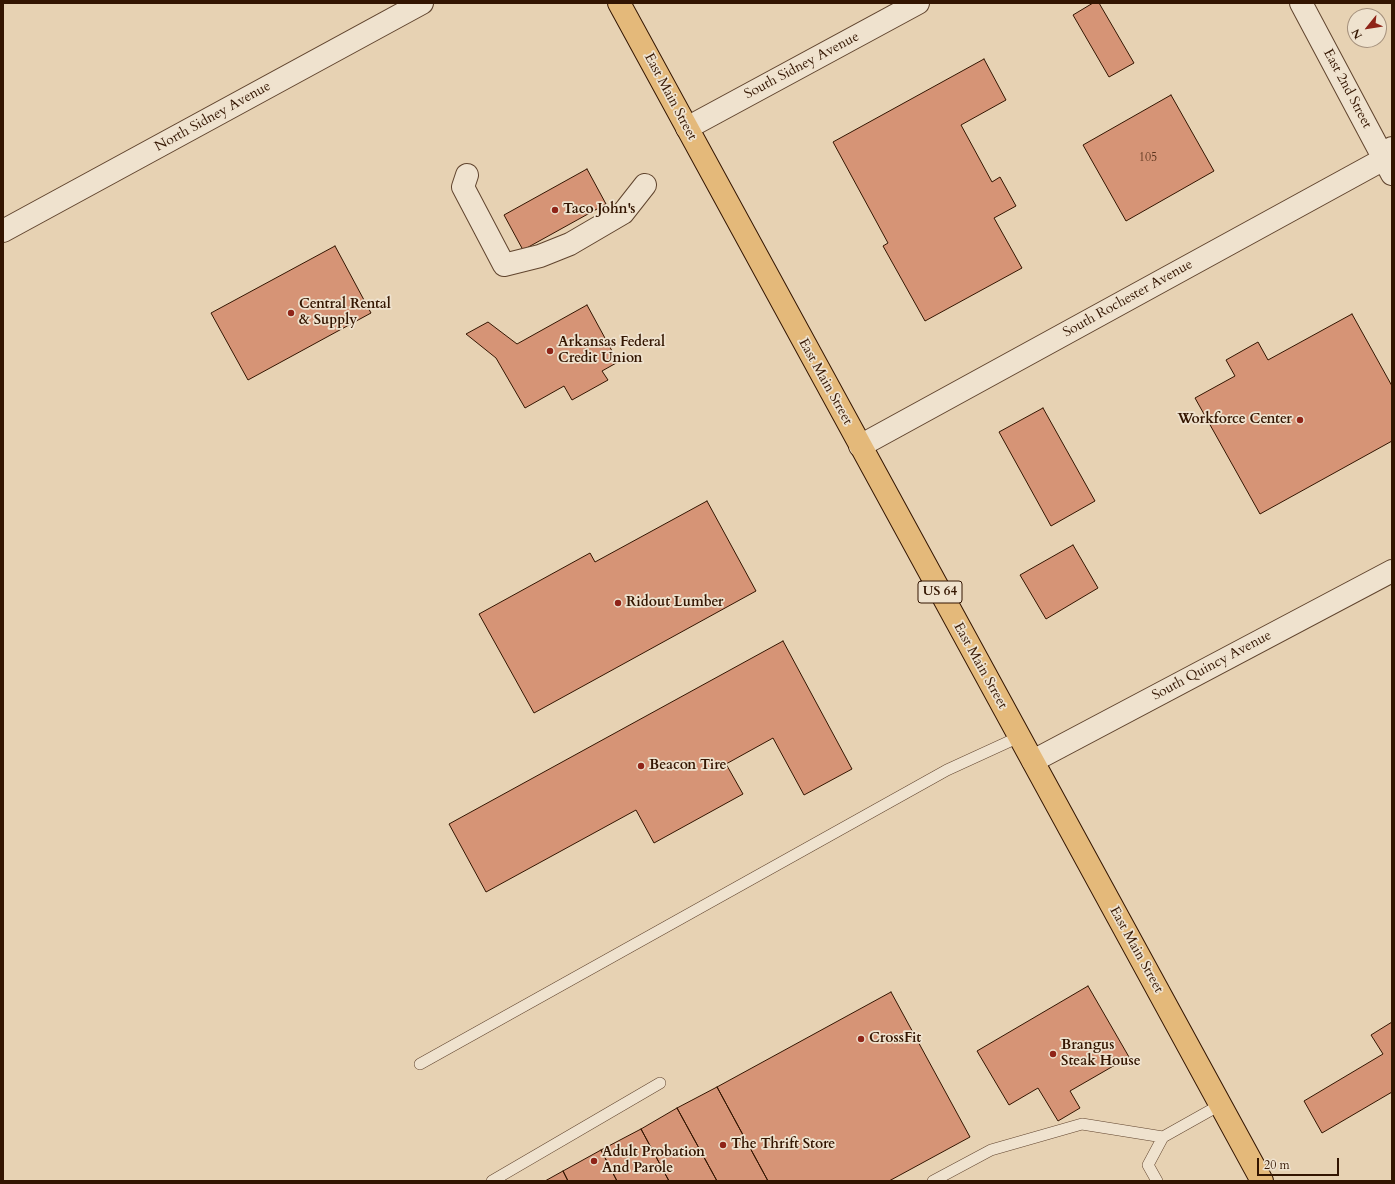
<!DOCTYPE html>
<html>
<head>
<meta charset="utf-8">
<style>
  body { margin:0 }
  #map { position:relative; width:1395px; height:1184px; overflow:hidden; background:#e7d2b3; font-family:Cardo,serif }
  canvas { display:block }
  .frame { position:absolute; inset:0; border:4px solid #331501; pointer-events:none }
  .north { position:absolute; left:1347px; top:8px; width:40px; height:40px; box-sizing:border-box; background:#efe2ce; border:1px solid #a4907c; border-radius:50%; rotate:240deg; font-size:11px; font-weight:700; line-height:16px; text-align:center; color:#331501 }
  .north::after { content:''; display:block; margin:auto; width:14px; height:18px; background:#8f2418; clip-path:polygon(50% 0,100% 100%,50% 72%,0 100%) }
  .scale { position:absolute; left:1257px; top:1158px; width:82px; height:18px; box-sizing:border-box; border:2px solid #331501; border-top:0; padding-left:5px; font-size:12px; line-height:14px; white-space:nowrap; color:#331501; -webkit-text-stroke:3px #efe2ce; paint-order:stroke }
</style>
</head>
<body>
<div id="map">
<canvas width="1395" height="1184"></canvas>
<div class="frame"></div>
<div class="north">N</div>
<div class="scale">20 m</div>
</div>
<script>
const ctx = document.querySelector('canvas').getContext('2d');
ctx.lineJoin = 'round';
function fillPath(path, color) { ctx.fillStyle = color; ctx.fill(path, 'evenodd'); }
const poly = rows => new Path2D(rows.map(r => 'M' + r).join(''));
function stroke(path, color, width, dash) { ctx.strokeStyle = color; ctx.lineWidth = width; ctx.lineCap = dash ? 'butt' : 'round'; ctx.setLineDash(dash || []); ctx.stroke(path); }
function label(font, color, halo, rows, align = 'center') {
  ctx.font = font + ' Cardo,serif'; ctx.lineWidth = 3.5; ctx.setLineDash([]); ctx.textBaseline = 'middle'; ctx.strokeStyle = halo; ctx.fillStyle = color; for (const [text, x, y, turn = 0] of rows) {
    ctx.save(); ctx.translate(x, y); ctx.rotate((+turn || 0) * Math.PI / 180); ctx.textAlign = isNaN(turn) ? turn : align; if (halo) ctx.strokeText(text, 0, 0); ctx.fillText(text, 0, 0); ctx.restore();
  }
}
const building = poly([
  [1093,3,1099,3,1134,63,1109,77,1073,15,1093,3],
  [984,59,1006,100,961,125,992,182,1000,177,1016,206,994,218,1022,268,925,321,883,246,888,243,833,142,984,59],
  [1171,95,1214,171,1126,221,1083,145,1171,95],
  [587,169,606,204,523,250,504,215,587,169],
  [335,246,371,313,248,380,211,313,335,246],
  [587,305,618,362,602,371,608,380,572,400,564,386,525,408,496,358,466,334,488,322,517,344,587,305],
  [1352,314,1392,386,1392,441,1260,514,1195,398,1235,376,1226,360,1258,342,1268,360,1352,314],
  [1043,408,1095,501,1051,526,999,432,1043,408],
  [707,501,756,591,534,713,479,614,590,553,595,562,707,501],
  [1073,545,1098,588,1046,619,1020,575,1073,545],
  [783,641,852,769,804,795,773,738,726,764,743,794,654,843,636,810,486,892,449,824,783,641],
  [1088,986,1129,1057,1070,1091,1080,1108,1058,1121,1038,1088,1009,1105,977,1051,1088,986],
  [891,992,970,1137,889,1181,768,1181,717,1087,891,992],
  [1392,1022,1392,1092,1322,1133,1304,1101,1383,1054,1371,1035,1392,1022],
  [717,1087,768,1181,717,1181,677,1108,717,1087],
  [677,1108,717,1181,669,1181,641,1129,677,1108],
  [641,1129,669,1181,617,1181,601,1150,641,1129],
  [601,1150,617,1181,568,1181,563,1171,601,1150],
  [563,1171,568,1181,545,1181,563,1171]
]);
const service = poly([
  [420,1064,947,770,1019,737],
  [492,1181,660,1083],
  [933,1181,991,1150,1082,1124,1163,1137],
  [1157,1181,1148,1165,1163,1137,1220,1105]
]);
const minor = poly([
  [1301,3,1392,174],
  [687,128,918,3],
  [467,175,463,187,504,265,540,256,570,244,623,213,645,185],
  [3,231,422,3],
  [860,446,1384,159,1392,148],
  [1033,761,1392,571]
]);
const primary = poly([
  [619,3,1262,1181]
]);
const markers = [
  [555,210,4,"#8f2418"],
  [291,313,4,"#8f2418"],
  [550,351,4,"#8f2418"],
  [1300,420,4,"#8f2418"],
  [618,603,4,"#8f2418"],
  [641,766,4,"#8f2418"],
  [861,1039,4,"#8f2418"],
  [1053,1054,4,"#8f2418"],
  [723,1145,4,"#8f2418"],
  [594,1161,4,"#8f2418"]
];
const numberNames = [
  ["105",1148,158]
];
const shields = [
  [940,592,44]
];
const shieldNames = [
  ["US 64",940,592]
];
const streetNames = [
  ["South Sidney Avenue",802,66,-28],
  ["East 2nd Street",1347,89,62],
  ["East Main Street",670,97,62],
  ["North Sidney Avenue",213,117,-29],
  ["South Rochester Avenue",1128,299,-29],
  ["East Main Street",825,382,61],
  ["East Main Street",980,666,61],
  ["South Quincy Avenue",1212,666,-28],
  ["East Main Street",1136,950,61]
];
const poiNames = [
  ["Taco John's",563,210],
  ["Central Rental",299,305],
  ["& Supply",299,321],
  ["Arkansas Federal",558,343],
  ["Credit Union",558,359],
  ["Workforce Center",1292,420,"right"],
  ["Ridout Lumber",626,603],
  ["Beacon Tire",649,766],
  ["CrossFit",869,1039],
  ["Brangus",1061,1046],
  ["Steak House",1061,1062],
  ["The Thrift Store",731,1145],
  ["Adult Probation",602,1153],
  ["And Parole",602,1169]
];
fillPath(building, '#d69476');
stroke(building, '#331501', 1);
stroke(service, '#60442e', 12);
stroke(minor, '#60442e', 24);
stroke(primary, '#331501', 24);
stroke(service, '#efe2ce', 11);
stroke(minor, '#efe2ce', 22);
stroke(primary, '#e4b97a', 22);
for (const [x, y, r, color] of markers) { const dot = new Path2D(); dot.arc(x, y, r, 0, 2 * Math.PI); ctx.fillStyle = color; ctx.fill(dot); stroke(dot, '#efe2ce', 1.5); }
label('12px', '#5c351e', null, numberNames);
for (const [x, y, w] of shields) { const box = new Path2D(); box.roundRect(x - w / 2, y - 11, w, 22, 3); ctx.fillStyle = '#efe2ce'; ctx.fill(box); stroke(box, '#331501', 1); }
label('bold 13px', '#331501', null, shieldNames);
label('14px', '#331501', '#efe2ce', streetNames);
label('bold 14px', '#331501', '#efe2ce', poiNames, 'left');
</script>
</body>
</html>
